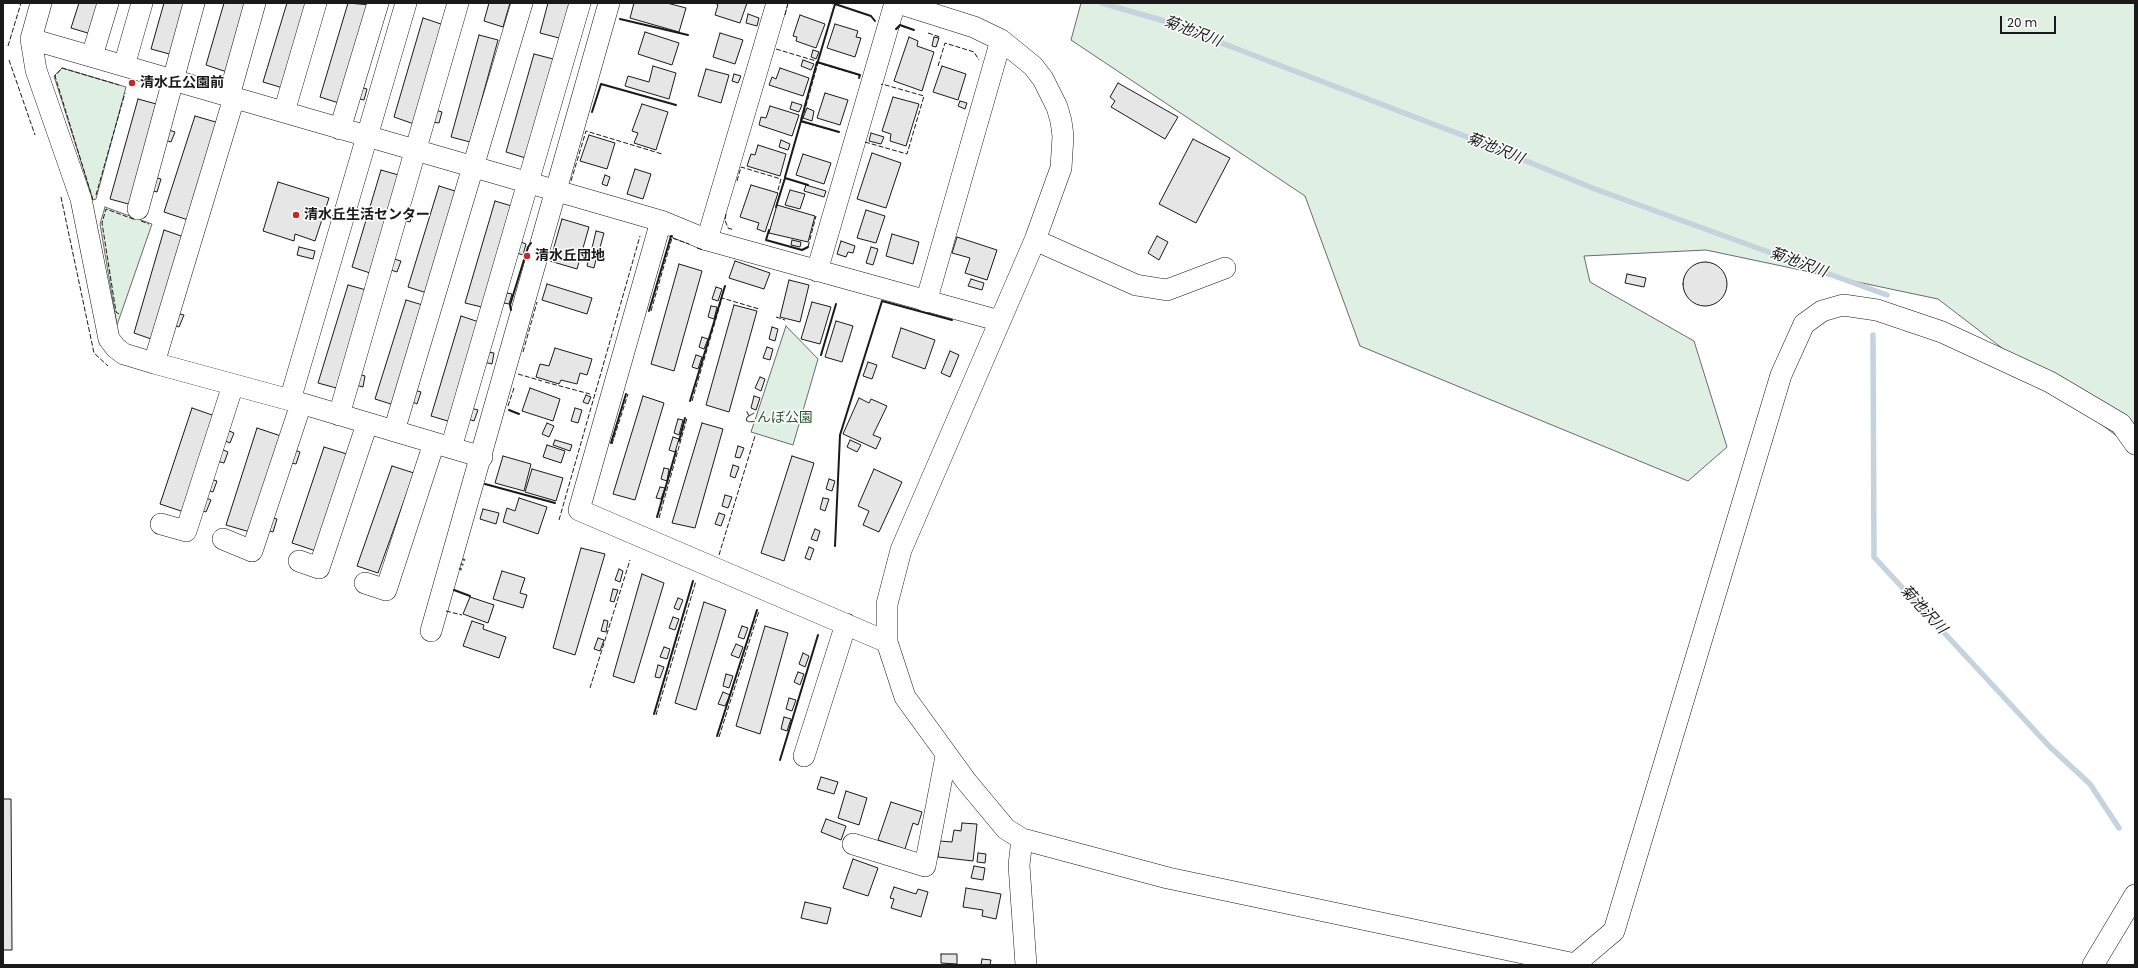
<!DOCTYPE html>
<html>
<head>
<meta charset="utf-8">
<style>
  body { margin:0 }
  #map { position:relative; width:2138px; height:968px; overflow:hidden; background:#fff; font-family:Poppins,sans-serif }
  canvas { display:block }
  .frame { position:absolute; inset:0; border:4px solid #1a1a1a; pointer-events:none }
  .scale { position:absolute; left:2000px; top:16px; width:56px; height:18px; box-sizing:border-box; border:2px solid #1a1a1a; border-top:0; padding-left:5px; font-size:12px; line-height:14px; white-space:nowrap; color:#1a1a1a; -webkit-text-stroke:3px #fff; paint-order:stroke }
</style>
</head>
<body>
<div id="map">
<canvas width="2138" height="968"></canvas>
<div class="frame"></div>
<div class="scale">20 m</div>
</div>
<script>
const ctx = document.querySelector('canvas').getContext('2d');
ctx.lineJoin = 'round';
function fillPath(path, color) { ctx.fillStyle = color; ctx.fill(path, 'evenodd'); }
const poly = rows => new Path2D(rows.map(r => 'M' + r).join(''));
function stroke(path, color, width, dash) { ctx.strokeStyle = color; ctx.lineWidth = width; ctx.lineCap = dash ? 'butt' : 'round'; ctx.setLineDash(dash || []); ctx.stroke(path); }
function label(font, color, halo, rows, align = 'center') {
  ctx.font = font + ' Poppins,"Noto Sans JP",sans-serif'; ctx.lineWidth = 3; ctx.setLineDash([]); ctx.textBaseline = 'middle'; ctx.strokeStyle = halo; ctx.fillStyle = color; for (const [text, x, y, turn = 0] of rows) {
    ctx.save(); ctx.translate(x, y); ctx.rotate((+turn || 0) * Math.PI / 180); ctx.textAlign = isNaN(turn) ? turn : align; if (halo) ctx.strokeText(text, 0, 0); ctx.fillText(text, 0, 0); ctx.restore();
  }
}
const green = poly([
  [1081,3,2135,3,2135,450,1938,299,1706,250,1584,256,1590,282,1694,341,1727,447,1688,481,1360,346,1305,196,1071,40,1081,3],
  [62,68,126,87,96,199,93,200,54,76,62,68],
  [105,207,152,224,117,325,100,224,105,207],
  [786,326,818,359,793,445,751,432,786,326]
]);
const stream = poly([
  [1102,3,1164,21,1467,137,1595,189,1887,295],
  [1873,335,1874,557,2050,747,2090,784,2119,828]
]);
const building = poly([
  [79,3,101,3,91,34,71,28,79,3],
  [164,3,187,3,173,55,151,49,164,3],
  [224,3,247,3,227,72,206,65,224,3],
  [287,3,308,3,283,88,263,82,287,3],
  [348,3,371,5,342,104,320,97,348,3],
  [489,3,510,3,503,27,484,21,489,3],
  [548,3,574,3,563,39,540,33,548,3],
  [634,3,667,3,686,8,679,32,630,18,634,3],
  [715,3,747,3,740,23,715,15,718,5,715,3],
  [748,14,759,18,757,26,746,23,748,14],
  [800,15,825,24,816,48,796,41,797,37,793,36,800,15],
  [423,18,444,25,414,124,394,117,423,18],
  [835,24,858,31,856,37,861,38,855,57,827,48,835,24],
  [645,32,679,43,672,65,638,54,645,32],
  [720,33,743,40,735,64,713,57,720,33],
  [479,35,498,40,470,142,451,137,479,35],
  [909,37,918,41,917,46,934,52,922,91,894,81,909,37],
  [934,37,939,38,936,47,932,46,934,37],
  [813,50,819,52,816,59,811,57,813,50],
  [534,54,557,60,529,159,506,152,534,54],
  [803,60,814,64,811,70,801,66,803,60],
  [653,66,676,73,669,99,625,86,628,76,649,82,653,66],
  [942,66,966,74,958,100,933,92,942,66],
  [780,68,809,78,803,96,769,85,772,77,776,79,780,68],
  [706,69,729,75,721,103,698,96,706,69],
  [734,74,741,76,738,83,732,81,734,74],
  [1118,83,1178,117,1165,139,1111,107,1115,101,1110,97,1118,83],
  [360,87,367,89,364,100,356,98,360,87],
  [825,93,848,100,840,125,817,118,825,93],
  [893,97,919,104,906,146,890,141,891,134,882,131,893,97],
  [138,99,160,105,132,205,110,199,138,99],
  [960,101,967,103,965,109,958,106,960,101],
  [792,102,802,105,799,112,790,109,792,102],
  [642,104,668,112,656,150,634,143,638,133,632,131,642,104],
  [770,106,799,115,792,136,759,125,761,117,766,118,770,106],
  [807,108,814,111,812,121,803,118,807,108],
  [435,110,442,112,439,123,432,122,435,110],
  [195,116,219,123,188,220,164,212,195,116],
  [169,130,175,132,171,142,165,140,169,130],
  [871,133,884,137,881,144,869,141,871,133],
  [589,135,615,143,607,169,580,161,589,135],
  [1193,139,1230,158,1196,223,1159,204,1193,139],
  [781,140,790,144,788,150,779,147,781,140],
  [758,145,786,154,780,176,747,166,751,154,755,155,758,145],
  [872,153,901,163,886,208,857,199,872,153],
  [803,154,831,163,824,184,796,175,803,154],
  [635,169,651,174,643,199,627,194,635,169],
  [381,170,402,176,373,274,352,267,381,170],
  [605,175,610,177,607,186,602,184,605,175],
  [154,177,161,179,157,192,150,190,154,177],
  [278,182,329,198,315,241,295,234,294,241,263,231,278,182],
  [751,185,778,193,765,232,757,229,759,223,740,217,751,185],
  [806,185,826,191,824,197,804,191,806,185],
  [439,186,458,192,427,293,408,287,439,186],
  [790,190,805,194,800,209,785,205,790,190],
  [495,201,515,207,486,308,465,303,495,201],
  [777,205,815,216,808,242,769,233,777,205],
  [406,209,413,212,410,222,403,220,406,209],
  [866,210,885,216,876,243,857,238,866,210],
  [562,219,589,227,577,269,550,261,562,219],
  [164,230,184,237,154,340,134,333,164,230],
  [596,231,604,233,599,251,592,248,596,231],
  [892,234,919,242,913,264,886,256,892,234],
  [1157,236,1168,242,1159,260,1148,253,1157,236],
  [957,237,997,250,987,280,965,273,970,258,952,253,957,237],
  [792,240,801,242,800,247,791,245,792,240],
  [841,241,855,246,853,253,848,252,846,257,837,254,841,241],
  [521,242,526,244,523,255,517,253,521,242],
  [299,247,315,251,313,259,297,255,299,247],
  [871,247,878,249,873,265,866,263,871,247],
  [590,253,597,255,594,268,587,266,590,253],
  [394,259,401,261,397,272,391,270,394,259],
  [735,261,770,273,764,289,729,278,735,261],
  '1683 284a22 22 0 1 1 44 0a22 22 0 1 1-44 0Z',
  [679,264,702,271,674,371,651,364,679,264],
  [1627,274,1646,278,1644,287,1625,283,1627,274],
  [971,279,984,283,982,290,968,286,971,279],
  [789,280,809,285,800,322,780,317,789,280],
  [547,284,592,298,587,314,542,300,547,284],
  [348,285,370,291,340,389,318,383,348,285],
  [716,287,722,289,718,301,712,299,716,287],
  [507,293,512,294,509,304,504,303,507,293],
  [406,300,426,306,394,405,375,399,406,300],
  [812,302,831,307,820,344,801,339,812,302],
  [734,305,757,311,729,412,706,405,734,305],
  [711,306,717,307,714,319,708,317,711,306],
  [176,313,184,315,179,327,172,324,176,313],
  [461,316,482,323,451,422,431,416,461,316],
  [836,321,853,326,842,362,825,357,836,321],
  [772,327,778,329,775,341,769,339,772,327],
  [901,328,935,340,925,369,892,357,901,328],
  [702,337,708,339,704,349,699,347,702,337],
  [767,347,773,349,770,360,763,358,767,347],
  [555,348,592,359,587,375,580,373,577,384,561,380,559,384,536,377,540,364,549,366,555,348],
  [950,351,959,355,950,377,941,373,950,351],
  [487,352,494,353,492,364,484,362,487,352],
  [696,355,702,357,698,369,692,367,696,355],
  [868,362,877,365,872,379,863,376,868,362],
  [359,374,365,376,363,387,356,385,359,374],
  [760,377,765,379,761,391,755,388,760,377],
  [530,388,560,399,553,421,522,411,530,388],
  [414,390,421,392,417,404,411,401,414,390],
  [586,395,591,397,588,404,583,402,586,395],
  [643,396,664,403,635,500,613,494,643,396],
  [754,396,760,398,756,410,751,408,754,396],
  [859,398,869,403,871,399,887,406,873,435,881,438,876,449,843,434,859,398],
  [192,408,215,416,184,512,160,504,192,408],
  [471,408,478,410,474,421,468,419,471,408],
  [575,408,582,410,578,423,571,421,575,408],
  [678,419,683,420,679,435,674,433,678,419],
  [547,423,554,426,549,437,542,434,547,423],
  [702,423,723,429,695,528,672,523,702,423],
  [257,428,281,436,250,532,226,525,257,428],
  [227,430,234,433,230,443,223,440,227,430],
  [673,437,679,439,675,452,669,450,673,437],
  [555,440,572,445,570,451,553,445,555,440],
  [850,440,861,445,857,452,847,447,850,440],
  [547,445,565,451,561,463,543,457,547,445],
  [738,446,744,448,740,458,735,457,738,446],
  [324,447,347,454,316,551,292,543,324,447],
  [221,449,228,452,224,463,217,461,221,449],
  [292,449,300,452,296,464,288,462,292,449],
  [503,456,531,464,524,491,495,483,503,456],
  [792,456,814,463,784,561,761,553,792,456],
  [733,465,739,467,735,478,730,476,733,465],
  [392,466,414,473,378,573,357,566,392,466],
  [664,468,669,469,667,481,661,479,664,468],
  [532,469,563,478,556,501,525,492,532,469],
  [874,469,902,482,879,532,863,525,869,511,858,506,874,469],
  [211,479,217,481,213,492,206,490,211,479],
  [829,479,835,481,832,491,826,489,829,479],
  [660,487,665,488,661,499,656,498,660,487],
  [725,495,732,497,728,508,722,506,725,495],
  [204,497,211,500,206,512,199,509,204,497],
  [519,498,547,507,538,534,503,522,507,508,515,511,519,498],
  [823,498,829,499,825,511,820,509,823,498],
  [483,509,499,513,496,524,480,519,483,509],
  [719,513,725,515,721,526,715,524,719,513],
  [269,517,277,519,273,532,266,530,269,517],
  [815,529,820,531,817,541,811,539,815,529],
  [809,547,814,549,810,560,805,558,809,547],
  [581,548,605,554,575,655,553,648,581,548],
  [619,569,623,571,620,582,615,580,619,569],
  [502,571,525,578,520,593,527,595,523,608,493,599,502,571],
  [642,574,664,583,634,683,613,676,642,574],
  [613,589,618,590,614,602,610,601,613,589],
  [470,597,494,605,488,623,463,614,470,597],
  [678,598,683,600,679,610,674,608,678,598],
  [704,602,726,610,696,710,675,703,704,602],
  [673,617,679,619,675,630,669,628,673,617],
  [604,620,608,621,606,632,601,631,604,620],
  [472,621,484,625,483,629,506,637,499,658,463,646,472,621],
  [742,626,748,628,744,639,738,637,742,626],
  [765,626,788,633,760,734,736,726,765,626],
  [598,638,604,640,600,651,594,649,598,638],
  [736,644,743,647,739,658,731,655,736,644],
  [664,647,670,649,667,659,660,657,664,647],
  [803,653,809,656,805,667,799,664,803,653],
  [658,665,664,667,660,678,655,677,658,665],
  [798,672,804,674,800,685,794,682,798,672],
  [726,674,733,676,729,688,723,686,726,674],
  [723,692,730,695,725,706,718,704,723,692],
  [789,698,796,700,792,711,786,709,789,698],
  [784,717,791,719,787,731,781,729,784,717],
  [821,777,838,782,834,794,817,789,821,777],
  [846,791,867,798,859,825,838,818,846,791],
  [3,799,11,799,12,950,3,950,3,799],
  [891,802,922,812,918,825,913,823,905,849,878,840,891,802],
  [826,819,846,826,841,840,821,832,826,819],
  [962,823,977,824,973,861,938,857,940,841,952,842,954,830,961,831,962,823],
  [978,853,986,854,985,863,977,862,978,853],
  [853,859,878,868,868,896,843,888,853,859],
  [974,866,985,868,983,880,971,878,974,866],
  [894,887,916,894,918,889,928,892,921,917,891,908,894,899,890,898,894,887],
  [966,888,1001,894,996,919,982,916,983,910,963,907,966,888],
  [805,902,831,908,827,924,801,918,805,902],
  [941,954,957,954,957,964,941,963,941,954],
  [982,959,991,960,990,965,981,965,982,959]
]);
const minor = poly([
  [41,3,31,39,36,70,81,199,109,339,116,348,124,354,154,363,290,400,482,457],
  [898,3,974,27,1001,40,1033,66,1043,79,1057,107,1061,121,1063,136,1061,168,1035,240,901,550,887,604,887,642,905,697,966,781,1006,829,1022,839,1168,878,1575,964,1614,931,1781,375,1804,324,1822,311,1843,305,1877,310,1942,332,2050,382,2121,424,2135,444],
  [31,39,661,221,579,510,887,642],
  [92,56,108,3],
  [124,66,142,3],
  [229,96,255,3],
  [284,112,316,3],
  [340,129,378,3],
  [138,209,194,3],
  [661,221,707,240,1000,321],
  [707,240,777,3],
  [1035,240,1136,285,1167,290,1225,268],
  [817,271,895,3],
  [926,302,1001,40],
  [154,363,234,98],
  [290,400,406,3],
  [339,415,458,3],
  [394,431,522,3],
  [451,448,580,3],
  [161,524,186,531,233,385],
  [223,539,252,551,301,404],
  [299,561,319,568,367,424],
  [365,583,386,590,434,443],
  [431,631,609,3],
  [804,756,846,624],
  [1022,839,1019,865,1026,965],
  [853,844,925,866,946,756],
  [2093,965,2135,895]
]);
const hedge = poly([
  [460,570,465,556]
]);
const fence = poly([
  [830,3,833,4],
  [785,15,788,3],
  [896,30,901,26,914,30],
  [928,33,940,37],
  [8,46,21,3],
  [776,49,816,61],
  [9,60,35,135],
  [938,66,945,43,974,52,979,60],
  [802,120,818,63,859,75,859,78],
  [802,122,839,132],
  [865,142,907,154,924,96,882,84,881,85],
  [571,181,586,131,662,154],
  [737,181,741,167,781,179,778,190],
  [96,195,125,93],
  [61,197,94,353,108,366],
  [93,200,55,76,62,68,119,85],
  [726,214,725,220,728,228,734,230],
  [141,221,149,224],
  [697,248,703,250],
  [802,250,808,247,816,216],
  [651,311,672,238,689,244],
  [119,314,116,312,102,223,106,209,136,220],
  [776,317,785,320],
  [523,352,537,302],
  [518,374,542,381],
  [545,382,590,394],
  [692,401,722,298,759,309],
  [508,406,514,388],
  [612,444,628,394],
  [659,518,687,418],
  [559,520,640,236],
  [719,555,755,436],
  [446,611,462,615],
  [590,688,630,560],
  [656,715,696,581],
  [719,737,759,611]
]);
const wall = poly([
  [620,19,688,35],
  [896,29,900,25,914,30],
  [818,61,835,4,871,16,875,21],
  [592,112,601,84,676,105],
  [801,120,817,62,860,75,859,78],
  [785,177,801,121,839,132],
  [776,207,785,178,808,185],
  [769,230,766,240,802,250,808,247],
  [511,310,510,305,528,247,531,243],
  [649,311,671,236,672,236],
  [821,355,836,304],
  [690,401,725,286],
  [509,410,519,414],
  [679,441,685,418],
  [611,443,626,394],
  [485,484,555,503],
  [657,517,676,451],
  [835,546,840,435,882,301,952,320],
  [454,590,470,596],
  [654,714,693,581],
  [717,736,757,610],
  [780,760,818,635]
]);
const markers = [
  [132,83,4,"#c62828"],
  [296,215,4,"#c62828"],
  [527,256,4,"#c62828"]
];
const poiNames = [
  ["清水丘公園前",140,83],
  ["清水丘生活センター",304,215],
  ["清水丘団地",535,256]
];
const parkNames = [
  ["とんぼ公園",778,418]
];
const waterNames = [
  ["菊池沢川",1192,32,21],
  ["菊池沢川",1495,149,22],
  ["菊池沢川",1798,263,20],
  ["菊池沢川",1923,610,47]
];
fillPath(green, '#e0efe3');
stroke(green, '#6a6a6a', 1);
stroke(stream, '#c6d2dc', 5.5);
fillPath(building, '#e6e6e6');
stroke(building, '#1a1a1a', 1);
stroke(minor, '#1a1a1a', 22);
stroke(minor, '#fff', 21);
stroke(hedge, '#2b5a34', 3, [2, 3]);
stroke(fence, '#1a1a1a', 1, [5, 2]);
stroke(wall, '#1a1a1a', 2);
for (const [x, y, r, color] of markers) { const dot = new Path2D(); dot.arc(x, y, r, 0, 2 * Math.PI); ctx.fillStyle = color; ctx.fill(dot); stroke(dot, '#fff', 1.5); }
label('bold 14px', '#1a1a1a', '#fff', poiNames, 'left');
label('14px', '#2b5a34', '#fff', parkNames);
label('italic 15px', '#1a1a1a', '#fff', waterNames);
</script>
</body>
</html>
